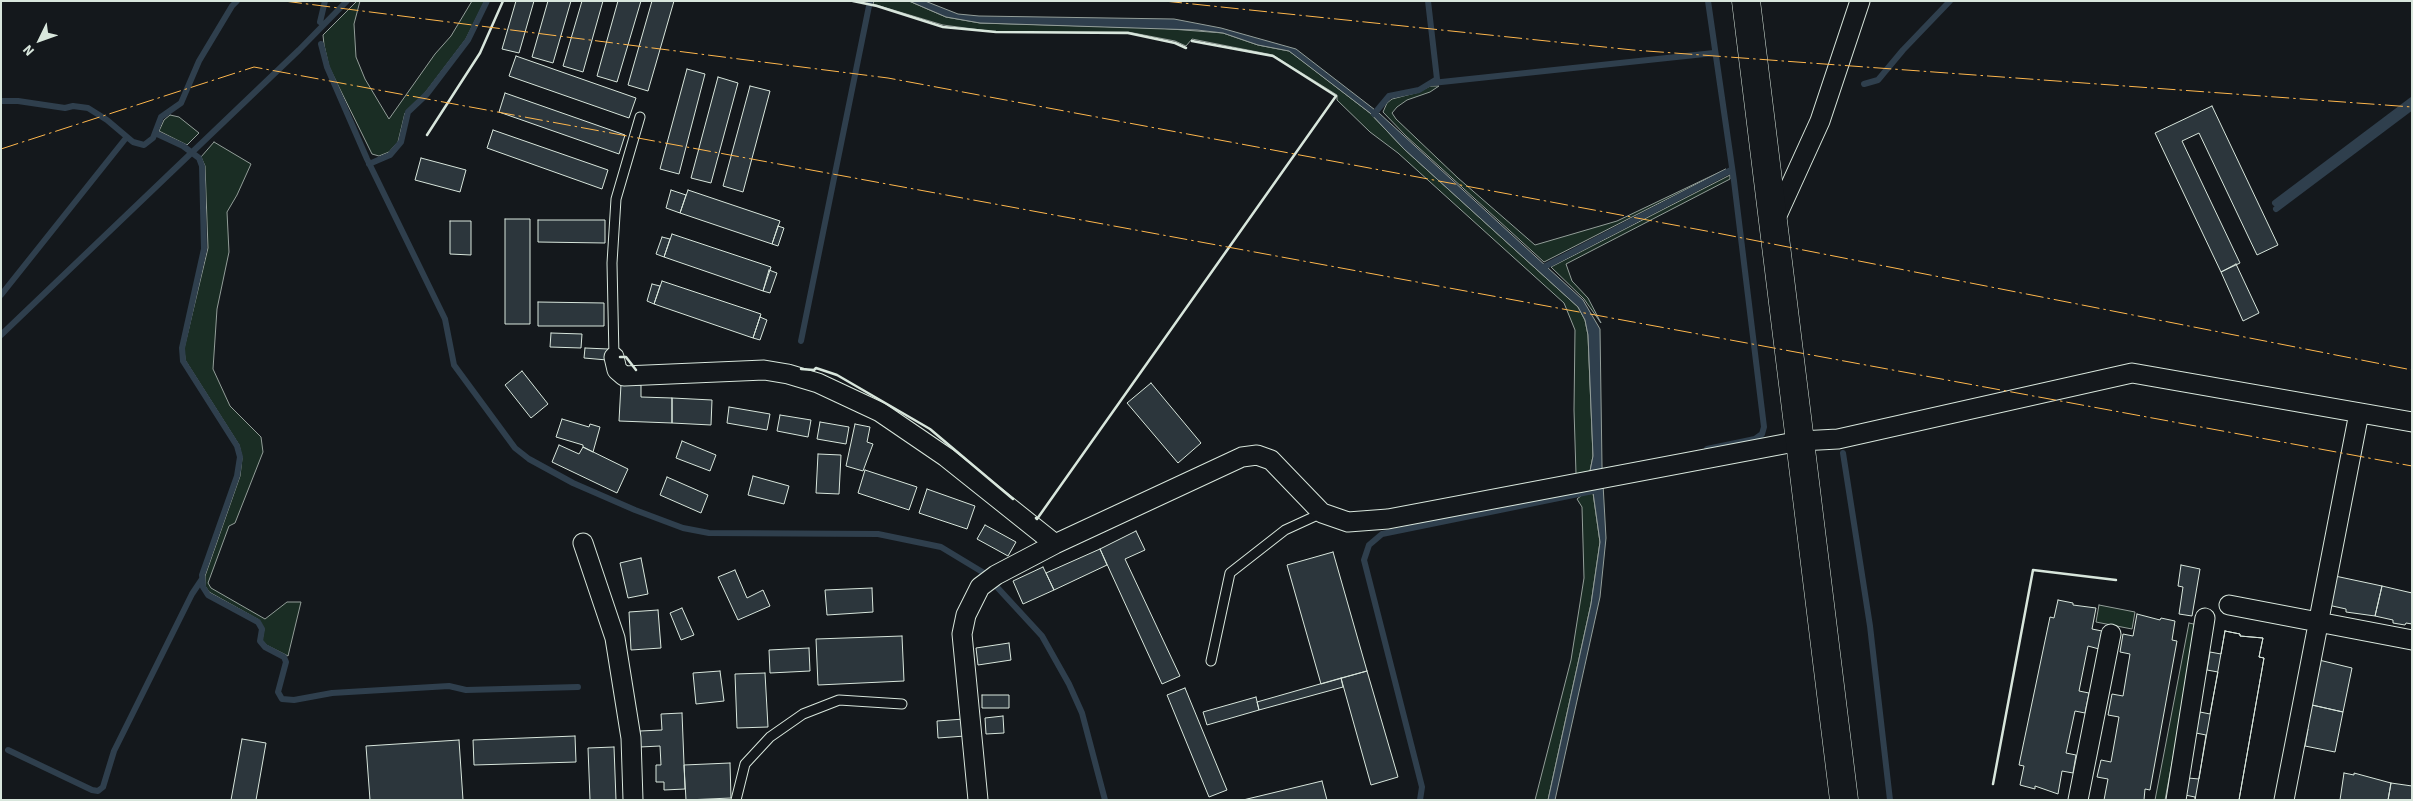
<!DOCTYPE html>
<html>
<head>
<meta charset="utf-8">
<style>
  body { margin:0 }
  #map { position:relative; width:2413px; height:801px; overflow:hidden; background:#14181c; font-family:"Source Sans 3",sans-serif }
  canvas { display:block }
  .frame { position:absolute; inset:0; border:2px solid #d8e6dc; pointer-events:none }
  .north { position:absolute; left:15px; top:15px; width:50px; height:50px; -webkit-text-stroke:4px #14181c; paint-order:stroke; rotate:228deg; font-size:14px; font-weight:700; line-height:20px; text-align:center; color:#d8e6dc }
  .north::after { content:''; display:block; margin:auto; width:18px; height:22px; background:#d8e6dc; clip-path:polygon(50% 0,100% 100%,50% 72%,0 100%) }
</style>
</head>
<body>
<div id="map">
<canvas width="2413" height="801"></canvas>
<div class="frame"></div>
<div class="north">N</div>
</div>
<script>
const ctx = document.querySelector('canvas').getContext('2d');
ctx.lineJoin = 'round';
function fillPath(path, color) { ctx.fillStyle = color; ctx.fill(path, 'evenodd'); }
const poly = rows => new Path2D(rows.map(r => 'M' + r).join(''));
function stroke(path, color, width, dash) { ctx.strokeStyle = color; ctx.lineWidth = width; ctx.lineCap = dash ? 'butt' : 'round'; ctx.setLineDash(dash || []); ctx.stroke(path); }
const green = poly([
  [357,1,360,1,354,24,356,57,365,79,389,119,435,54,451,36,472,1,485,1,466,39,425,93,405,113,398,142,389,152,379,156,372,154,329,67,324,45,323,35,357,1],
  [874,1,909,1,946,17,980,23,1158,28,1223,33,1258,45,1289,51,1296,56,1370,113,1404,149,1578,307,1585,320,1588,335,1593,456,1590,471,1576,474,1574,410,1575,330,1564,303,1398,153,1370,132,1337,100,1337,95,1273,55,1192,39,1186,46,1175,41,1128,32,996,32,943,25,873,4,874,1],
  [1430,86,1439,86,1430,92,1407,100,1397,107,1392,113,1396,119,1458,178,1535,245,1617,221,1726,169,1544,262,1406,136,1383,112,1387,103,1392,99,1419,92,1430,86],
  [170,115,179,117,199,133,187,145,159,131,164,120,170,115],
  [214,142,251,164,237,195,227,212,229,252,217,309,213,369,230,406,261,437,263,452,235,523,229,526,208,583,211,588,265,619,287,602,301,602,288,656,266,645,262,640,264,629,259,620,209,592,205,586,205,576,240,476,242,458,239,445,185,360,184,348,208,248,205,166,201,157,214,142],
  [1730,175,1730,179,1566,264,1572,281,1588,298,1601,323,1584,299,1551,267,1730,175],
  [1593,493,1600,542,1591,604,1548,800,1535,800,1571,660,1584,578,1582,507,1577,499,1582,495,1593,493],
  [2099,605,2135,612,2132,629,2096,622,2099,605],
  [2189,623,2198,625,2165,800,2155,800,2189,623]
]);
const water = poly([
  [909,1,925,1,958,14,979,16,1174,19,1221,28,1296,49,1379,113,1583,300,1600,329,1602,466,1606,538,1600,597,1555,800,1548,800,1591,604,1600,542,1590,471,1593,456,1588,335,1585,320,1578,307,1404,149,1370,113,1289,51,1258,45,1223,33,1197,30,980,23,946,17,909,1]
]);
const stream = poly([
  [320,22,325,1],
  [321,44,327,67,367,159,445,319,454,365,515,448,529,459,573,483,635,510,683,528,709,533,878,534,941,547,984,573],
  [1432,83,1714,53],
  [1864,84,1878,80,1903,50,1950,1],
  [1,101,18,101,65,108,73,106,88,108,107,120,133,142,144,145,153,138,161,117,181,103,199,61,232,6,237,1],
  [1374,114,1389,96,1419,90,1437,79,1428,1],
  [155,133,183,146,199,158,202,166,204,249,182,348,183,361,237,446,240,457,237,476,202,575,203,587,208,595,258,622,262,629,260,641,265,647,284,657,286,662,278,692,282,699,294,700,332,693,449,686,466,690,578,687],
  [369,164,390,155,401,142,408,112,427,94,468,40,487,1],
  [2275,203,2412,100],
  [2276,209,2412,107],
  [1542,268,1731,170],
  [1,295,126,138],
  [1,335,299,50,347,1],
  [801,341,870,1],
  [1707,449,1755,439,1762,434,1764,427,1734,181,1708,1],
  [1843,453,1870,626,1890,800],
  [996,586,1042,636,1069,684,1082,713,1105,800],
  [8,750,92,790,98,791,103,787,114,751,192,594,202,579],
  [1420,800,1422,787,1364,560,1369,545,1382,534,1598,490]
]);
const building = poly([
  [516,1,534,1,519,53,502,49,516,1],
  [548,1,571,1,553,63,532,57,548,1],
  [582,1,603,1,583,72,563,66,582,1],
  [618,1,641,1,617,82,597,76,618,1],
  [652,1,674,1,648,91,628,85,652,1],
  [516,56,636,98,629,118,509,76,516,56],
  [687,69,705,74,679,174,660,169,687,69],
  [718,77,738,83,711,183,691,178,718,77],
  [750,86,770,91,743,192,723,186,750,86],
  [505,93,625,135,619,154,499,112,505,93],
  [2212,106,2278,245,2257,255,2199,133,2182,141,2240,263,2221,272,2155,133,2212,106],
  [493,130,608,170,602,189,487,148,493,130],
  [421,158,466,170,460,192,415,180,421,158],
  [671,190,686,195,680,213,666,208,671,190],
  [688,190,780,221,772,244,680,213,688,190],
  [505,219,530,219,530,324,505,324,505,219],
  [538,220,605,220,605,243,538,242,538,220],
  [450,221,471,221,471,255,450,254,450,221],
  [778,226,784,228,778,246,772,244,778,226],
  [672,234,771,267,763,291,664,257,672,234],
  [662,237,670,239,664,257,656,254,662,237],
  [2236,264,2259,313,2243,321,2221,272,2236,264],
  [769,270,777,273,770,293,763,291,769,270],
  [662,281,761,314,753,338,654,304,662,281],
  [652,284,660,286,654,304,647,301,652,284],
  [538,302,604,303,604,326,538,326,538,302],
  [760,317,767,320,760,340,753,338,760,317],
  [551,333,582,334,581,348,550,347,551,333],
  [585,348,608,349,607,360,584,358,585,348],
  [522,371,548,404,531,418,505,385,522,371],
  [1151,383,1201,443,1178,463,1127,403,1151,383],
  [621,384,641,385,641,397,672,398,672,423,619,421,621,384],
  [672,398,712,400,711,425,672,423,672,398],
  [729,407,770,414,767,430,727,423,729,407],
  [780,415,811,420,808,437,777,431,780,415],
  [562,419,589,427,590,424,600,427,593,452,583,447,583,445,556,437,562,419],
  [820,422,849,427,846,444,817,439,820,422],
  [855,424,870,427,867,442,873,444,863,471,846,466,855,424],
  [682,441,716,455,710,471,676,458,682,441],
  [559,445,579,454,583,447,628,469,617,493,552,462,559,445],
  [818,454,841,455,839,494,816,493,818,454],
  [865,470,917,487,909,510,858,493,865,470],
  [753,476,789,486,784,504,748,495,753,476],
  [667,477,708,495,701,513,660,495,667,477],
  [927,489,975,506,967,529,919,513,927,489],
  [985,525,1016,542,1008,556,977,539,985,525],
  [1136,531,1145,550,1125,559,1180,676,1162,684,1100,549,1136,531],
  [1100,549,1107,565,1054,590,1046,573,1100,549],
  [1333,552,1367,671,1321,684,1287,565,1333,552],
  [641,558,648,594,628,598,620,563,641,558],
  [2181,565,2200,569,2192,616,2179,614,2183,587,2178,586,2181,565],
  [1043,567,1054,590,1023,604,1013,581,1043,567],
  [735,570,747,598,763,590,770,606,738,620,718,577,735,570],
  [2335,576,2382,586,2375,616,2346,612,2346,609,2328,605,2335,576],
  [2382,586,2412,593,2412,624,2406,623,2405,625,2393,623,2393,620,2375,616,2382,586],
  [872,588,873,612,827,615,825,590,872,588],
  [2058,600,2073,603,2073,605,2096,608,2092,629,2102,631,2099,649,2088,646,2079,691,2089,693,2085,713,2075,711,2066,753,2076,755,2073,773,2062,771,2058,794,2035,786,2035,789,2020,785,2024,766,2019,765,2050,617,2054,618,2058,600],
  [682,608,694,635,681,640,670,613,682,608],
  [658,610,661,648,631,650,629,612,658,610],
  [2137,614,2160,620,2161,618,2175,621,2172,640,2177,641,2150,790,2145,789,2144,800,2104,800,2108,779,2097,777,2101,760,2111,762,2119,717,2108,715,2112,694,2123,696,2130,654,2120,652,2123,634,2133,636,2137,614],
  [2225,631,2240,634,2240,636,2263,638,2259,657,2264,658,2239,800,2195,800,2225,631],
  [2225,631,2240,634,2240,636,2263,638,2259,657,2264,658,2239,800,2195,800,2195,797,2185,795,2188,778,2199,779,2206,735,2196,733,2200,712,2210,714,2218,672,2207,670,2210,652,2221,654,2225,631],
  [902,636,904,681,818,685,816,639,902,636],
  [1009,643,1011,660,978,665,976,648,1009,643],
  [809,648,810,671,770,673,769,650,809,648],
  [2319,660,2352,668,2343,712,2312,705,2319,660],
  [720,671,724,701,696,704,693,673,720,671],
  [1367,671,1398,777,1371,785,1341,678,1367,671],
  [765,673,768,727,737,728,735,674,765,673],
  [1341,678,1343,687,1259,710,1257,702,1341,678],
  [1185,688,1227,790,1209,797,1167,695,1185,688],
  [982,695,1009,695,1009,708,982,708,982,695],
  [1256,697,1259,710,1207,725,1203,712,1256,697],
  [2312,705,2343,712,2335,752,2305,746,2308,729,2305,729,2306,718,2309,719,2312,705],
  [682,713,685,789,664,790,664,782,656,782,656,765,661,765,660,746,640,747,640,731,662,730,661,714,682,713],
  [1003,716,1004,733,986,734,985,718,1003,716],
  [964,719,965,736,938,738,937,721,964,719],
  [575,736,576,762,474,765,473,740,575,736],
  [242,739,266,743,256,800,231,800,242,739],
  [459,740,463,800,370,800,366,746,459,740],
  [614,747,616,800,590,800,588,748,614,747],
  [730,763,731,798,686,800,684,765,730,763],
  [2344,773,2354,775,2354,773,2391,783,2388,800,2340,800,2344,773],
  [1322,781,1327,800,1243,800,1322,781],
  [2391,783,2412,786,2412,800,2388,800,2391,783]
]);
const service = poly([
  [614,357,612,263,616,199,640,117],
  [1211,661,1230,573,1285,530,1322,513],
  [736,800,745,764,770,737,803,714,839,700,902,704]
]);
const minor = poly([
  [1774,222,1820,121,1860,1],
  [614,357,617,370,624,376,764,370,788,374,818,383,880,412,946,457,1055,544],
  [583,543,615,638,631,738,633,800],
  [2229,605,2412,640],
  [978,800,962,634,966,615,980,587,996,575,1055,544,1242,457,1257,455,1271,460,1322,513,1348,522,1388,519,1800,441,1838,439,2132,373,2412,422],
  [2078,800,2111,634],
  [2176,800,2205,618],
  [2284,800,2359,413]
]);
const primary = poly([
  [1746,1,1844,800]
]);
const wall = poly([
  [853,1,877,6,943,27,996,32,1128,33,1175,43,1186,48],
  [427,135,480,53,503,1],
  [620,357,626,357,636,370],
  [801,369,814,370,816,368,837,375,930,429,1013,499],
  [1036,518,1037,519,1336,96,1273,56,1192,41],
  [1993,784,2033,570,2116,580]
]);
const power = poly([
  [284,1,888,78,1717,233,2412,370],
  [1164,1,1633,50,2412,107],
  [1,149,254,67,2412,466]
]);
fillPath(green, '#1a2d24');
stroke(green, '#939e99', 1);
fillPath(water, '#2f3f4d');
stroke(water, '#939e99', 1);
stroke(stream, '#2f3f4d', 6);
fillPath(building, '#2c363c');
stroke(building, '#d8e6dc', 1);
stroke(service, '#d8e6dc', 11);
stroke(minor, '#d8e6dc', 21);
stroke(primary, '#d8e6dc', 29);
stroke(service, '#14181c', 9);
stroke(minor, '#14181c', 19);
stroke(primary, '#14181c', 28);
stroke(wall, '#d8e6dc', 2.5);
stroke(power, '#ffb74d', 1, [18, 4, 2.5, 4]);
</script>
</body>
</html>
